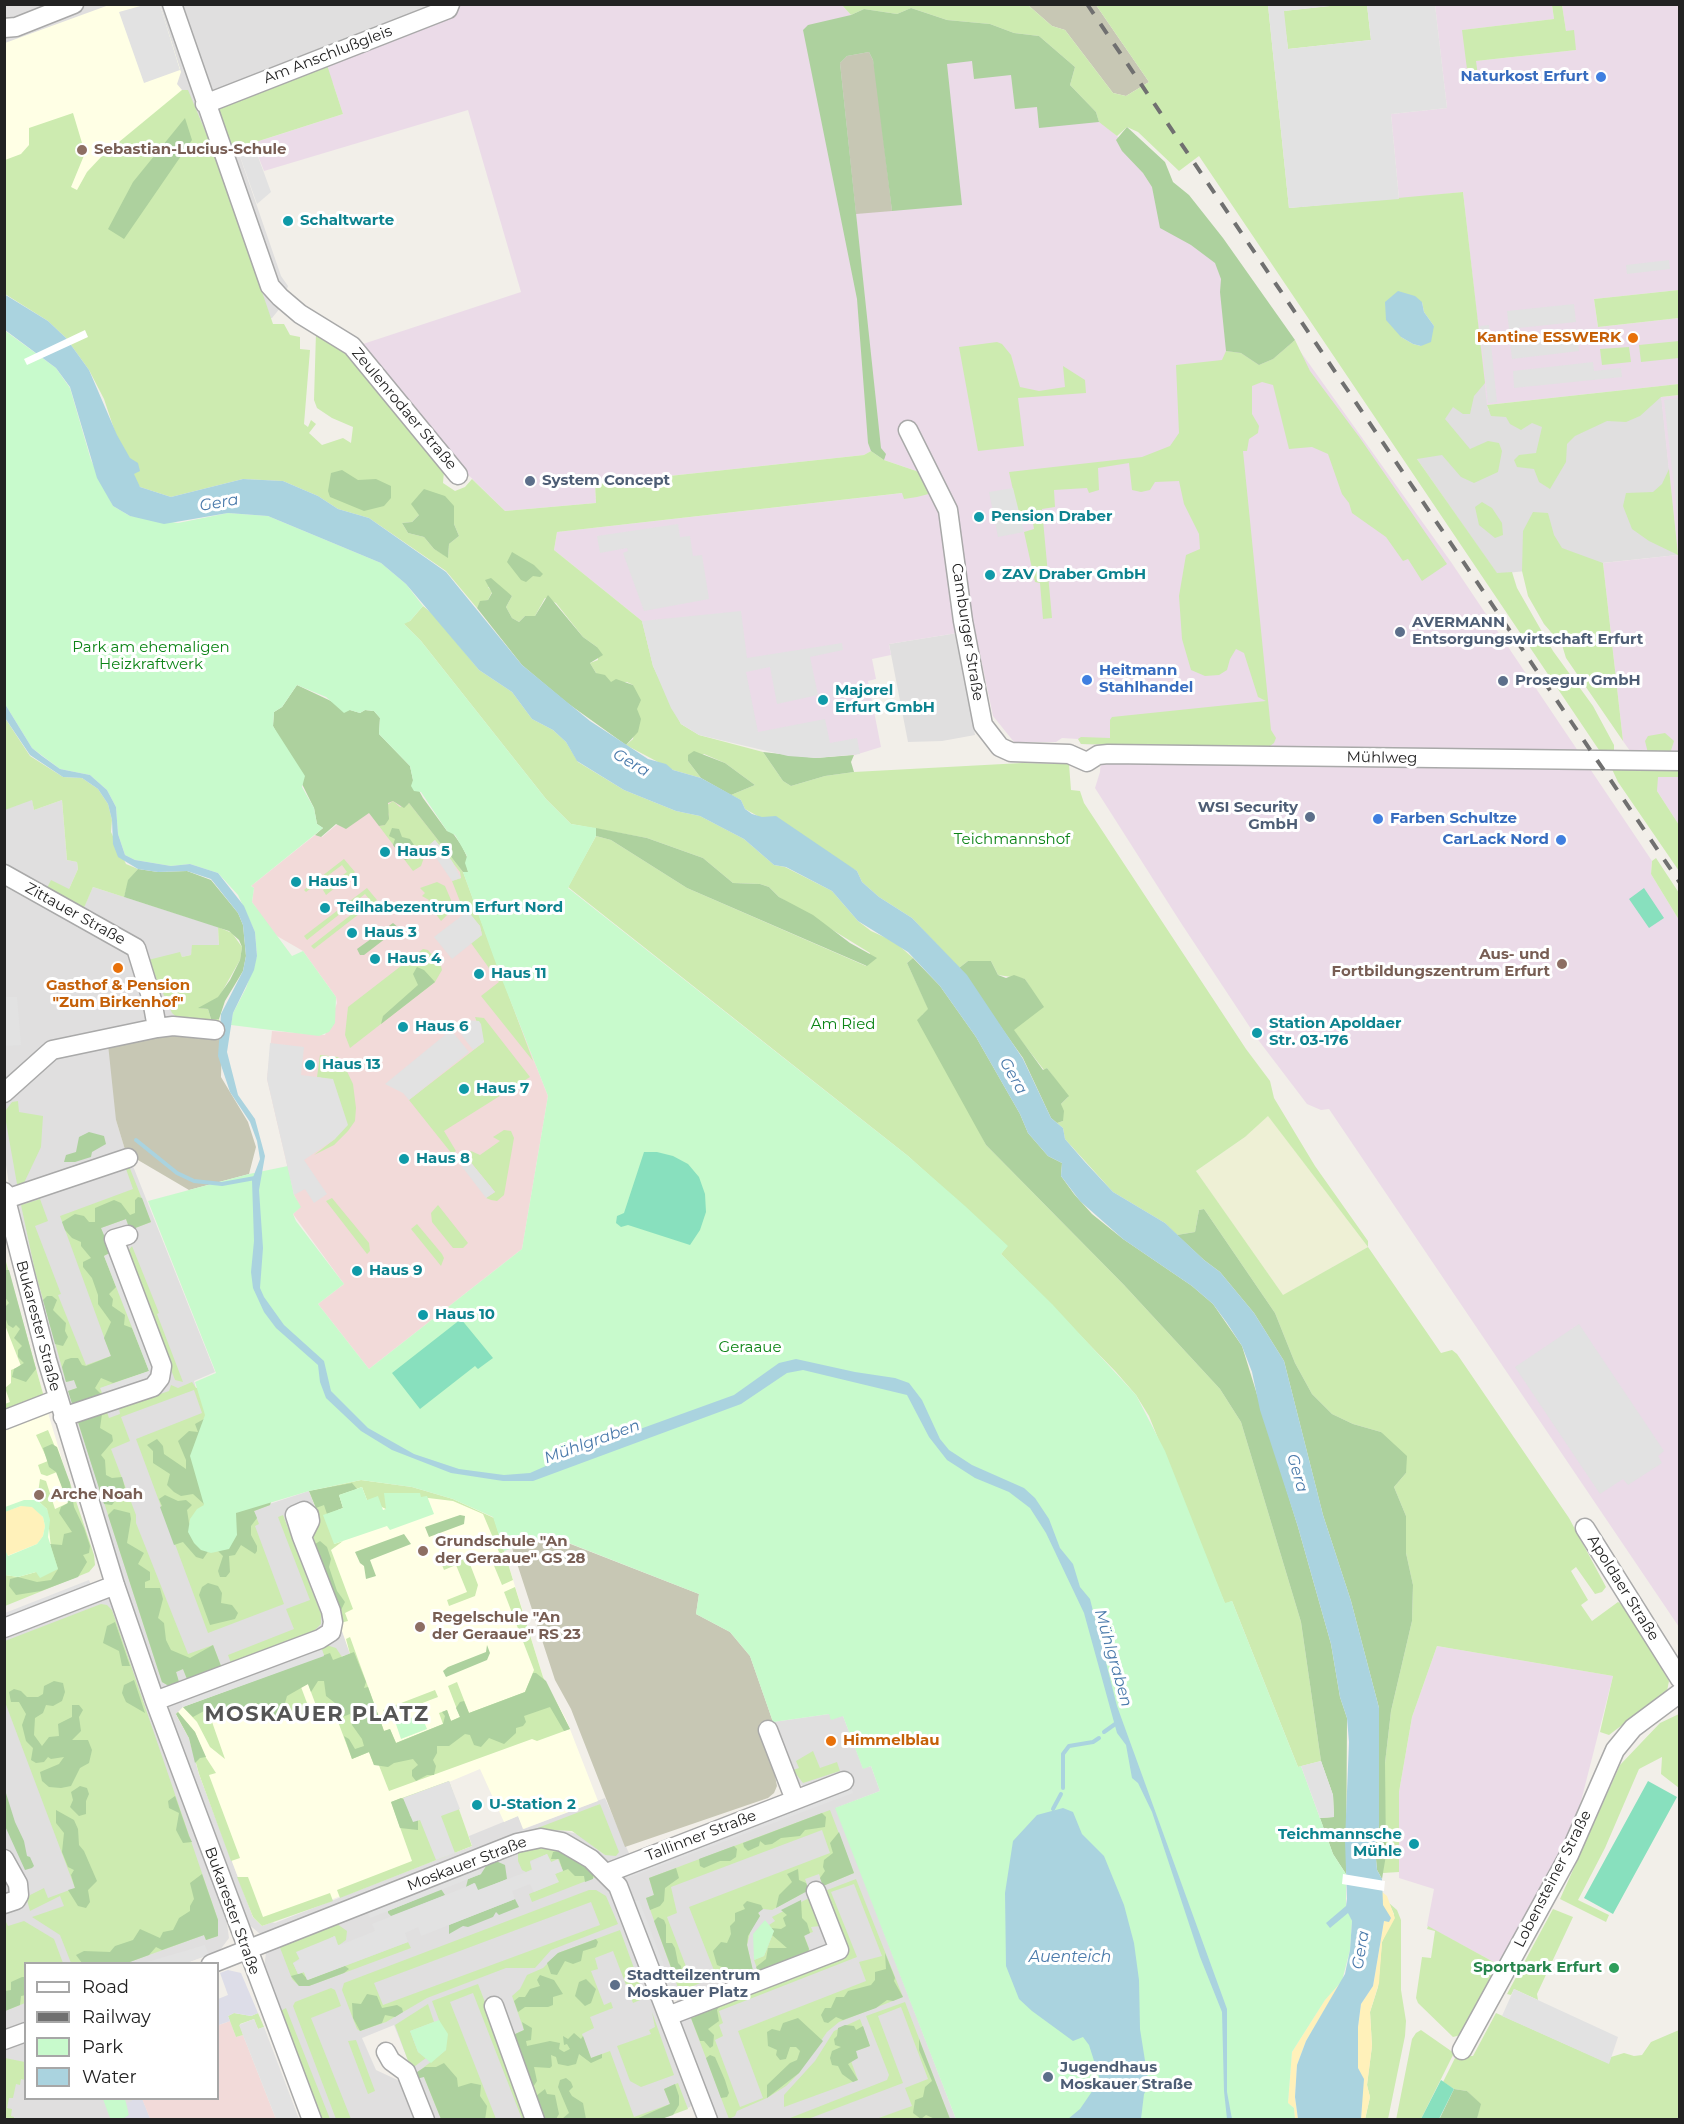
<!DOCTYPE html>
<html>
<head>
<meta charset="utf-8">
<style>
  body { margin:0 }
  #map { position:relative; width:1684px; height:2124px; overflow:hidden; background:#f2efe9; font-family:Montserrat,sans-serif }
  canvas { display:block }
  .frame { position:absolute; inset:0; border:6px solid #222; pointer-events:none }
  .legend { position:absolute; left:24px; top:1962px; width:195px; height:138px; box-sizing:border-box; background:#fff; border:2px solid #a7a7a7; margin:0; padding:8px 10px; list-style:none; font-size:18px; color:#222 }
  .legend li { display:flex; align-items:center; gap:12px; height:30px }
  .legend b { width:30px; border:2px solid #a7a7a7 }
</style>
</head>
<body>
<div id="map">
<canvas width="1684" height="2124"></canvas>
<div class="frame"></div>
<ul class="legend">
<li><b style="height:8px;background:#fff"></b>Road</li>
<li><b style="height:8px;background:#707070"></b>Railway</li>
<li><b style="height:16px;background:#c8facc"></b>Park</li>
<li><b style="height:16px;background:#aad3df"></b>Water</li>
</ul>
</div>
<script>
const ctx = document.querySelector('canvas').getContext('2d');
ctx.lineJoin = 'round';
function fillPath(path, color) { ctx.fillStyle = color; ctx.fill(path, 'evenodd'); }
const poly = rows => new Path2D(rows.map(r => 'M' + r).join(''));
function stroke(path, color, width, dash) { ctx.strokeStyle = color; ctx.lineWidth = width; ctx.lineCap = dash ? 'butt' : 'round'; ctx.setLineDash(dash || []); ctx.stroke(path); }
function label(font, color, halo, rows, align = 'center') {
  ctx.font = font + ' Montserrat,sans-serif'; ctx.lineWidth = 6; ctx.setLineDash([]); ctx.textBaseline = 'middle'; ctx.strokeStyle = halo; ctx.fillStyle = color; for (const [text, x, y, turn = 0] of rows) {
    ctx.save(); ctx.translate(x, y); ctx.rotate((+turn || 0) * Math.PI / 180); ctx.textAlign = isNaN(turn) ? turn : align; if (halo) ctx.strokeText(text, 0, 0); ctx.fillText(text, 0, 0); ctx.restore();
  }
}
const residential = poly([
  [4,5,456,5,231,146,237,148,281,276,288,286,281,307,272,318,202,332,5,226],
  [1485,378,1488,410,1661,392,1678,555,1497,574,1369,390],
  [957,633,975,735,942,741,908,742,889,644],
  [32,799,34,810,62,800,67,860,77,862,78,869,69,889,83,909,93,887,218,927,219,945,193,945,191,955,182,957,180,953,180,1020,116,1120,126,1153,10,1192,4,1151,4,810],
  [131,1161,215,1372,194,1381,233,1516,309,1491,320,1519,311,1543,351,1654,171,1693,159,1689,86,1472,14,1202],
  [106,1596,111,1598,226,1916,229,1938,220,1950,186,1963,26,1964,25,2024,5,2031,5,1633],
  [180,1699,183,1707,176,1715,189,1738,199,1774,253,1917,275,1923,472,1846,469,1836,518,1816,524,1829,605,1798,631,1858,605,1865,561,1835,266,1934,259,1933,247,1923,167,1708],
  [600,1804,605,1855,578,1834,551,1828],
  [829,1714,843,1716,863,1768,871,1766,880,1791,836,1808,956,2119,713,2119,677,2023,684,2020,676,1998,668,2001,620,1874,804,1787,791,1777,773,1722],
  [518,1849,548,1849,559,1851,608,1885,692,2103,690,2107,661,2119,431,2119,394,2025,362,2038,376,2070,404,2083,419,2119,322,2119,264,1968,266,1953],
  [25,2042,26,2098,142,2099,150,2119,5,2119,4,2050]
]);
const commercial = poly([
  [391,779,463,872,499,972,548,1096,522,1249,369,1369,318,1304,344,1284,293,1214,300,1207,294,1195,267,1079,272,1031,325,1035,337,1003,336,997,303,951,277,936,268,926,252,902,254,888,251,886,315,835,322,837],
  [218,2021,219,2025,230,2021,236,2037,243,2035,276,2119,150,2119,142,2099,218,2098]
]);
const industrial = poly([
  [456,5,842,5,851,15,1032,59,1117,136,1217,235,1451,562,1652,861,1651,874,1679,920,1679,1627,1329,1109,1321,1110,1307,1104,1259,1041,1181,923,1095,788,1100,772,1102,745,1081,744,1078,739,1062,738,1056,742,1014,742,993,716,976,635,957,633,889,644,891,655,872,659,876,679,868,681,881,747,855,755,788,756,653,666,642,621,554,550,557,532,903,493,925,474,884,460,871,451,864,455,595,484,596,503,505,511,452,459,366,352,363,344,521,292,468,110,264,171,253,143,343,114,325,59],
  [1435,5,1552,5,1554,19,1463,30,1476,61,1576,50,1566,31,1562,5,1679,5,1679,290,1594,299,1598,327,1679,318,1679,384,1487,405,1463,192,1399,199,1391,114,1447,108],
  [1679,395,1679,753,1630,751,1623,741,1603,563,1678,555,1661,397],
  [1657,777,1679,777,1679,825,1657,791],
  [1437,1646,1613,1676,1579,1809,1563,1846,1499,1965,1427,1926,1434,1889,1399,1878,1399,1792,1412,1717]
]);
const education = poly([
  [109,5,160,5,181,72,177,84,182,90,187,91,133,182,5,226,5,43],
  [5,1258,44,1397,5,1413],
  [48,1413,93,1562,5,1603,5,1428],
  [361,1480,385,1483,453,1499,494,1518,543,1677,566,1719,598,1801,523,1829,518,1816,504,1822,480,1769,449,1782,472,1846,262,1926,253,1917,199,1774,189,1738,176,1714,183,1707,330,1653,333,1660,350,1654,311,1543,316,1521,320,1518,309,1491]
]);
const construction = poly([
  [1028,5,1096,5,1149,82,1126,96,1113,93,1065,30,1052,26],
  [869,52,873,60,876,75,892,211,856,214,840,63,847,56],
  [181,1030,222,1036,221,1077,248,1122,256,1147,249,1174,189,1190,126,1153,116,1120,108,1044],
  [550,1536,699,1594,696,1614,730,1632,750,1656,773,1722,762,1726,778,1774,775,1776,777,1786,774,1793,768,1798,625,1847,571,1709,555,1680,512,1548]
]);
const farmland = poly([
  [1268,1115,1368,1247,1282,1296,1196,1171,1245,1137]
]);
const grass = poly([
  [842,5,1028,5,1052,26,1065,30,1113,93,1126,96,1149,82,1096,5,1268,5,1289,208,1463,192,1485,383,1474,396,1470,414,1463,414,1453,407,1445,419,1470,449,1488,441,1499,443,1502,451,1498,472,1474,483,1461,477,1442,455,1417,459,1497,573,1512,572,1517,588,1553,651,1593,706,1614,745,1614,753,1601,753,1199,156,1179,171,1138,132,1127,127,1117,136,1099,122,1096,112,1070,85,1075,67,1039,36,1014,33,990,24,947,20,911,8,897,14,864,9,851,15],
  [1422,302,1424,312,1434,326,1421,346,1413,344,1401,337],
  [1339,5,1367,5,1371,40,1288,49,1283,11],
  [1552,5,1562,5,1566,31,1574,30,1576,50,1476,61,1478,76,1468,77,1462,30,1554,19],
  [325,59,343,114,237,148,227,143,217,110,220,106],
  [182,90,188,90,216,157,273,324,284,324,290,335,300,337,300,349,310,350,304,424,308,427,311,420,316,424,309,433,322,445,343,438,351,443,353,427,332,418,317,408,314,400,316,332,352,355,444,471,443,483,455,491,465,487,472,479,505,511,596,503,595,484,864,455,871,451,884,460,925,474,936,492,917,497,904,499,902,493,557,532,554,550,642,621,653,666,681,724,699,735,763,752,783,781,791,786,825,776,854,772,1022,763,1069,764,1071,790,1080,791,1084,803,1246,1049,1270,1081,1274,1098,1315,1166,1368,1241,1368,1247,1441,1353,1452,1350,1457,1354,1569,1518,1606,1587,1602,1592,1595,1594,1576,1567,1571,1571,1588,1600,1581,1605,1592,1621,1618,1602,1625,1606,1664,1666,1662,1669,1669,1681,1667,1691,1609,1735,1600,1732,1613,1676,1437,1646,1412,1717,1399,1792,1399,1872,1383,1873,1385,1763,1391,1711,1412,1621,1413,1585,1406,1553,1406,1516,1394,1487,1406,1473,1381,1432,1353,1424,1332,1414,1312,1394,1295,1363,1275,1313,1204,1209,1199,1210,1195,1232,1177,1235,1165,1223,1113,1192,1065,1139,1063,1128,1057,1123,1063,1121,1061,1104,1068,1097,1047,1068,1044,1070,1013,1030,1031,989,1025,979,998,975,991,961,968,961,959,968,912,918,879,897,862,882,857,871,745,809,741,800,731,795,755,785,725,763,704,754,688,761,701,778,673,770,626,745,633,739,637,709,633,685,627,682,611,683,596,673,590,663,598,660,597,647,583,637,556,603,545,598,535,616,525,616,519,622,512,618,506,607,512,596,501,589,488,587,492,592,488,600,480,602,477,608,446,571,369,518,338,509,318,496,283,481,243,479,171,497,140,487,130,477,104,399,89,370,66,338,48,321,5,294,5,160,21,154,29,145,29,128,73,113,85,153,71,187,77,190,87,172,102,156],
  [454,506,454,524,459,536,449,544,448,557,434,549,424,537,408,533,402,523,412,522,419,515],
  [1268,1116,1368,1247,1283,1295,1196,1171,1245,1137],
  [1679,290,1679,318,1598,327,1594,299],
  [1295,340,1310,371,1360,438,1447,564,1422,581,1408,559,1403,561,1386,537,1352,513,1349,503,1342,494,1328,454,1312,447,1289,449,1273,385,1262,382,1252,386,1252,414,1259,426,1258,433,1249,439,1247,451,1243,451,1271,730,1276,738,1274,743,1266,749,1081,744,1078,739,1081,737,1110,738,1110,720,1112,717,1266,701,1258,697,1244,653,1236,649,1230,659,1227,670,1219,675,1205,676,1191,670,1182,639,1179,596,1186,555,1200,549,1199,534,1184,504,1179,481,1155,482,1150,490,1141,492,1132,490,1129,463,1098,468,1099,490,1089,493,1087,488,1054,490,1055,507,1042,509,1052,618,1043,619,1040,583,1035,582,1024,532,1034,529,1031,511,1018,512,1009,472,1142,457,1170,446,1179,433,1176,365,1222,360,1226,351,1241,353,1259,365,1273,359],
  [1679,341,1679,358,1641,362,1639,345],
  [997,342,1002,344,1011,355,1020,387,1039,391,1065,387,1063,366,1085,380,1086,393,1018,398,1024,446,978,451,959,347],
  [1629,347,1631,362,1602,365,1600,349],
  [1679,384,1679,395,1661,397,1640,416,1626,422,1607,421,1575,436,1567,444,1566,462,1550,489,1539,482,1534,469,1517,467,1514,460,1519,455,1536,453,1542,427,1532,423,1521,430,1510,424,1506,417,1491,416,1487,405],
  [1669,469,1678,555,1649,541,1632,529,1623,506,1626,493,1653,492,1662,484],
  [1482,502,1492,508,1502,523,1503,535,1495,538,1479,525,1475,507],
  [1533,512,1548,513,1554,535,1562,548,1603,563,1623,741,1566,658,1562,645,1544,624,1528,596,1522,571,1523,531],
  [423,606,434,615,479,670,512,692,532,719,553,730,566,742,578,762,624,790,676,811,700,816,744,839,774,865,785,867,832,891,858,921,871,931,895,942,913,958,907,963,929,1010,922,1015,986,1145,1124,1285,1220,1389,1241,1422,1301,1622,1321,1761,1298,1767,1232,1601,1225,1604,1149,1416,1136,1395,1116,1372,1001,1254,1007,1246,908,1156,568,887,596,836,611,840,687,888,866,966,870,953,779,897,769,887,760,884,733,883,703,858,647,838,571,824,546,799,421,641,403,623,410,621],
  [5,718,30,756,63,777,82,778,98,789,108,804,112,820,111,832,126,864,138,869,129,880,124,897,93,887,83,910,46,890,51,880,69,889,78,869,77,862,67,860,62,800,34,810,32,800,5,810],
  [1665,733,1674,741,1670,754,1648,753,1645,741,1648,736],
  [1611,767,1679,769,1679,777,1658,777,1657,791,1679,825,1679,871,1618,782],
  [393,801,400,807,409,803,463,872,533,1061,481,996,499,982,471,943,482,935,480,926,461,904,452,881,461,878,460,872,435,840,428,846,421,866,413,871,379,826,385,825,389,815,386,806],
  [1656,858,1679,893,1679,920,1651,874,1652,861],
  [344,859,355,872,326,895,323,890,347,872,342,865,306,892,304,890],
  [437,882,445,886,451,900,451,911,441,921,427,902,429,900,422,896,425,893,420,888],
  [367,888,377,900,314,949,311,946,370,900,365,894,307,940,304,936],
  [218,927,232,933,242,947,240,960,219,997,200,1008,208,1009,211,1019,219,1019,219,1024,180,1020,172,1013,148,960,180,952,182,957,191,955,192,945,219,945],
  [423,949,428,950,441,966,442,970,435,982,350,1048,345,1035,348,1007],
  [475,1017,484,1018,530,1077,444,1131,456,1151,452,1154,409,1100,484,1042],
  [320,1055,338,1057,343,1063,353,1084,356,1108,355,1121,348,1131,334,1145,314,1155,335,1139,333,1080,317,1077],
  [18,1101,19,1112,43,1116,41,1147,24,1183,19,1185,17,1184,6,1122,6,1110,12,1102],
  [504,1130,511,1131,514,1138,504,1195,497,1201,491,1200,486,1198,495,1192,468,1159,460,1164,457,1161,471,1151,480,1155,500,1141,493,1137],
  [125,1166,129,1166,151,1222,130,1230,126,1219,101,1228,149,1371,101,1388,104,1398,68,1391,77,1388,74,1380,66,1382,35,1271,21,1205,40,1199,48,1221,35,1226,61,1294,58,1295,86,1365,111,1356,60,1216,133,1189],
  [332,1198,369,1243,370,1251,367,1254,326,1201],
  [438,1205,468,1243,463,1248,453,1248,432,1222,431,1213],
  [417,1224,442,1254,444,1258,441,1266,411,1229],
  [132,1246,159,1313,157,1314,183,1382,175,1380,126,1254],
  [5,1258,44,1397,5,1413,5,1404,10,1402,5,1388,11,1383,11,1370,21,1366,5,1325],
  [192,1382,196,1388,205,1385,273,1495,270,1505,254,1511,259,1524,255,1526,284,1604,208,1633,136,1439,202,1413,194,1390,121,1417,130,1441,111,1449,136,1515,136,1523,188,1654,213,1645,221,1666,187,1679,183,1669,176,1672,179,1682,169,1686,162,1682,78,1422,107,1412,109,1418,120,1414,119,1408,169,1391,171,1385,178,1388],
  [48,1430,70,1483,94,1555,95,1565,89,1572,5,1606,5,1575,18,1577,36,1572,51,1548,47,1509,37,1500,40,1479,46,1481,55,1509,68,1503,57,1472,47,1476,41,1474,38,1465,48,1461,36,1435],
  [361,1480,412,1487,453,1499,494,1518,513,1580,502,1585,490,1556,499,1552,483,1514,453,1501,420,1497,420,1493,386,1509,367,1500,362,1487,339,1495,334,1544,343,1541,331,1550,353,1609,345,1613,348,1621,340,1623,311,1543,316,1521,320,1518,309,1491],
  [283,1515,321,1614,321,1624,313,1632,231,1663,228,1655,294,1629,286,1609,310,1600,278,1517],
  [447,1558,468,1559,478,1585,475,1596,449,1606,447,1600,467,1592,456,1565,444,1570,440,1560],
  [515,1587,543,1677,570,1729,537,1741,532,1739,389,1791,378,1763,374,1765,369,1752,352,1759,331,1703,317,1708,308,1684,301,1687,310,1711,288,1719,278,1722,256,1703,211,1719,225,1759,210,1747,197,1722,183,1707,324,1655,321,1647,326,1645,336,1648,342,1657,350,1654,346,1639,350,1637,384,1731,390,1729,396,1743,443,1724,439,1713,447,1710,451,1721,460,1717,448,1686,457,1682,469,1713,525,1692,534,1670,504,1592],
  [101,1604,107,1605,112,1610,218,1920,218,1936,206,1940,204,1935,127,1963,71,1963,60,1935,32,1917,64,1906,60,1896,30,1911,27,1900,30,1895,44,1888,48,1898,75,1888,5,1702,5,1641],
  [435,1690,438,1697,386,1717,383,1710],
  [178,1712,195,1732,203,1753,216,1773,209,1775,240,1858,231,1861,199,1774,189,1738,176,1714],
  [1679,1714,1679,1788,1661,1774,1662,1757,1639,1769,1605,1848,1578,1900,1609,1915,1606,1922,1560,1899,1620,1765,1660,1723],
  [813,1751,820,1768,837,1762,840,1771,803,1783,793,1770,799,1768,796,1761],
  [449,1781,472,1846,340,1898,337,1890,412,1861,391,1802],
  [600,1804,619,1852,616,1856,605,1855,572,1831,535,1829],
  [830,1810,854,1873,823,1886,819,1874,805,1879,809,1890,772,1910,763,1909,758,1912,760,1916,751,1929,747,1945,754,1975,750,1978,720,1975,693,1986,688,1999,682,1999,646,1898,654,1895,649,1878],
  [822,1830,830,1853,689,1907,715,1973,692,1982,667,1917,677,1913,671,1887],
  [530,1847,559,1851,599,1876,532,1902,529,1894,558,1882,555,1874,563,1870,551,1862,547,1854,530,1861,533,1869,526,1872,522,1870,518,1861,518,1853],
  [237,1877,248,1877,263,1917,330,1893,333,1901,262,1926,253,1917],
  [856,1879,903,1997,839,2022,827,2032,799,2073,786,2086,767,2098,737,2111,735,2116,729,2119,689,2013,842,1954,822,1892],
  [854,1884,882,1956,859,1962,866,1981,738,2031,763,2098,740,2107,715,2040,723,2036,719,2025,723,2023,719,2011,857,1957,831,1892],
  [589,1890,596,1890,606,1896,618,1924,551,1950,535,1968,506,1968,427,1998,386,2022,360,2031,357,2029,342,1990,344,1983],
  [591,1902,600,1925,383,2005,374,1983],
  [813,1896,820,1926,811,1927,813,1932,804,1935,811,1954,759,1974,754,1960,764,1956,774,1931,769,1925,775,1921,772,1917],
  [1389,1903,1397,1910,1401,1920,1401,1990,1406,2021,1405,2036,1388,2119,1365,2120,1370,2097,1367,2085,1372,2046,1370,2012,1378,1987,1382,1942,1394,1914],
  [1553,1909,1573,1917,1537,1994,1538,2000,1514,1989,1511,1995,1507,1994],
  [4,1918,8,1926,24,1921,54,1939,63,1963,26,1964,25,2003,5,2011],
  [337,1924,347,1931,346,1940,338,1946,334,1936,293,1963,298,1974,304,1972,308,1980,408,1942,411,1948,309,1986,299,1986,292,1979,279,1945],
  [1428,1926,1499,1965,1461,2035,1453,2037,1418,2003,1416,1998,1422,1957,1431,1958,1435,1931,1427,1929],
  [620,1930,645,1998,633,2003,613,1951,595,1958,598,1969,591,1971,604,2005,611,2002,613,2008,590,2017,594,2028,582,2034,591,2058,610,2051,634,2117,670,2104,664,2089,678,2083,688,2109,661,2119,545,2119,513,2035,524,2030,512,1996,520,1989,527,1975,543,1968,558,1953],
  [478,1984,530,2119,522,2119,473,1993,450,2002,496,2119,441,2119,424,2077,414,2075,446,2050,442,2028,432,2001],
  [331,1988,335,1990,341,2006,311,2018,351,2119,336,2119,293,2006,295,2002],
  [905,2002,950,2119,876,2119,912,2106,905,2088,928,2079,901,2007,878,2016,903,2083,808,2119,785,2120,887,2080,889,2075,866,2016],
  [428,2004,434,2022,410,2031,418,2052,426,2058,411,2069,395,2025],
  [286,2008,330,2119,322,2119,280,2011],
  [652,2012,674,2075,641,2087,630,2081,617,2046,651,2034,649,2030,655,2027],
  [234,2013,251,2016,258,2013,264,2027,258,2029,254,2019,240,2024,243,2035,236,2037,228,2016],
  [1496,2013,1608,2063,1611,2057,1624,2053,1634,2056,1642,2055,1651,2042,1679,2030,1679,2119,1477,2119,1480,2104,1467,2091,1454,2089,1443,2082,1456,2056,1473,2056],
  [860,2019,870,2046,856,2051,851,2061,858,2080,784,2107,784,2095,815,2061,834,2031],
  [1421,2030,1454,2053,1421,2119,1396,2120,1412,2039,1416,2033],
  [356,2040,375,2091,368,2094,348,2041],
  [5,2058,25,2062,25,2080,21,2079,20,2085,16,2084,13,2098,9,2098,7,2108,12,2109,11,2116,14,2117,14,2119,5,2119]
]);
const forest = poly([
  [911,8,947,20,990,24,1014,33,1039,36,1075,67,1070,85,1096,112,1099,122,1039,128,1037,107,1015,109,1011,75,974,79,972,61,947,64,962,205,892,211,873,60,869,52,847,56,840,63,881,448,886,454,884,460,871,451,868,443,857,299,803,30,808,25,851,15,864,9,897,14],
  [185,118,192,140,124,239,108,229,133,182],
  [1127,127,1165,162,1173,182,1189,195,1223,238,1295,340,1273,359,1259,365,1241,353,1226,351,1220,292,1221,279,1215,263,1191,245,1160,228,1152,187,1143,173,1122,151,1116,140],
  [342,470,358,480,376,479,391,486,391,498,384,506,364,511,330,497,328,491,331,473],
  [424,489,445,496,454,506,454,524,459,536,449,544,448,558,434,549,424,537,408,533,402,523,412,522,419,515,411,504],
  [512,552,534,565,543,574,540,577,533,576,526,582,521,580,507,562],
  [491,578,512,596,506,607,512,618,519,622,525,616,535,616,548,595,583,637,597,647,603,655,590,663,596,673,605,675,611,682,616,679,633,685,641,700,637,709,641,719,638,732,626,745,566,702,522,665,477,608,480,601,488,600,492,593,485,580],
  [297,685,350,710,360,713,365,710,374,711,380,718,379,734,410,766,413,780,423,798,447,831,452,832,462,846,467,857,468,872,463,872,409,803,404,808,393,801,388,803,389,819,385,825,379,826,369,813,346,829,336,824,321,837,315,835,323,828,317,824,314,808,273,726,274,712,282,707],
  [694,751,725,763,755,785,731,795,701,778,688,761,688,755],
  [763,752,816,758,854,755,851,762,854,772,825,776,791,786,783,781],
  [392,828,399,829,402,837,410,839,414,845,412,858,405,860,393,845,395,839,389,836],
  [596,828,647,838,703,858,733,883,760,884,769,887,779,897,813,915,850,943,877,958,867,966,687,888,611,840,596,836],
  [138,869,158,872,187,871,211,880,238,913,243,925,246,956,243,971,225,1001,219,1019,211,1019,208,1009,198,1008,218,997,230,980,240,960,242,947,239,940,229,931,124,897,128,880],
  [393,923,399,928,364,955,360,955,357,949],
  [913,958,940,986,976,1037,1020,1114,1028,1133,1048,1156,1062,1163,1061,1176,1074,1194,1092,1214,1123,1239,1192,1286,1213,1304,1242,1346,1298,1527,1331,1644,1340,1697,1347,1718,1346,1874,1333,1854,1320,1818,1334,1817,1333,1795,1321,1761,1301,1622,1241,1422,1220,1389,1124,1285,986,1145,917,1020,928,1009,907,963],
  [968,961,991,961,998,975,1006,978,1014,975,1025,979,1044,1007,1014,1030,1043,1070,1047,1068,1069,1096,1061,1104,1064,1111,1063,1121,1057,1123,1051,1118,1023,1058,959,968],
  [417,967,424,970,435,982,381,1024,383,1016,418,985,413,974],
  [89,1132,104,1136,106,1144,92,1152,91,1157,75,1162,64,1162,66,1155,76,1152,79,1137],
  [138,1197,142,1198,151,1222,130,1230,126,1219,101,1228,111,1252,104,1256,116,1287,109,1294,113,1299,112,1306,125,1315,124,1325,132,1328,149,1371,113,1383,101,1378,95,1388,101,1394,101,1399,73,1407,68,1391,77,1388,74,1380,66,1382,62,1367,65,1360,71,1358,78,1358,82,1365,86,1366,111,1356,104,1338,111,1322,98,1304,98,1295,92,1278,83,1267,83,1262,91,1258,81,1246,81,1242,72,1238,65,1230,62,1222,75,1214,84,1216,89,1222,95,1222,95,1208,114,1200,121,1203,130,1215,135,1213,135,1200],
  [1204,1209,1275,1313,1295,1363,1312,1394,1332,1414,1353,1424,1381,1432,1407,1456,1406,1473,1394,1487,1406,1516,1406,1553,1413,1585,1412,1621,1391,1711,1385,1763,1386,1855,1382,1879,1377,1870,1375,1848,1379,1826,1379,1708,1351,1601,1323,1515,1284,1361,1254,1313,1220,1272,1204,1260,1177,1235,1195,1232,1199,1210],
  [5,1270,9,1270,36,1369,26,1382,12,1377,14,1369,24,1363,18,1357,18,1350,22,1346,14,1338,20,1329,16,1325,13,1328,8,1325,5,1317,5,1307,9,1303,5,1297],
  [47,1296,52,1296,57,1300,53,1310,66,1323,65,1331,68,1337,63,1346,55,1344,43,1300],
  [102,1414,100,1428,112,1435,113,1441,101,1455,105,1460,106,1475,112,1478,122,1477,125,1488,117,1491,118,1497,112,1505,104,1504,78,1422],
  [211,1415,273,1494,270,1505,254,1511,257,1518,251,1526,251,1535,257,1546,257,1551,255,1554,241,1545,235,1555,229,1556,230,1572,226,1577,220,1577,218,1571,223,1556,218,1551,219,1506,204,1504,193,1494,181,1496,174,1492,167,1485,170,1474,153,1463,153,1451,147,1445,157,1439,163,1446,164,1454,186,1469,186,1460,178,1441,189,1431,198,1432,195,1424],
  [52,1444,57,1447,70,1483,74,1507,84,1528,90,1546,89,1553,83,1555,87,1562,78,1577,41,1591,16,1595,9,1586,10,1579,18,1577,37,1582,51,1580,58,1569,50,1544,62,1545,64,1534,72,1532,59,1513,61,1507,68,1503,56,1472,49,1467,43,1448],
  [352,1483,357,1489,339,1495,343,1508,327,1514,324,1505,316,1508,309,1491],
  [165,1495,178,1501,186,1500,192,1505,187,1510,189,1523,209,1550,203,1559,196,1557,183,1542,174,1545,160,1507,162,1506,159,1499],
  [114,1509,130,1513,131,1519,127,1543,144,1553,138,1564,150,1572,150,1580,145,1582,145,1588,160,1588,163,1599,158,1618,164,1623,166,1640,171,1650,190,1658,213,1645,221,1666,187,1679,183,1669,176,1672,179,1682,169,1686,162,1682,108,1515],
  [460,1515,465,1516,464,1524,429,1537,425,1527],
  [404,1534,411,1544,370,1560,376,1576,366,1579,364,1566,360,1563,355,1552],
  [320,1541,327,1547,331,1559,329,1567,337,1591,345,1602,340,1612,336,1612,312,1546],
  [208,1583,218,1586,222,1593,221,1603,232,1605,238,1613,235,1619,210,1625,199,1595,202,1587],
  [115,1622,130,1666,122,1666,119,1651,103,1643,107,1626],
  [487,1645,490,1653,487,1660,446,1677,443,1671,448,1667,486,1652],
  [354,1652,366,1682,364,1688,368,1687,384,1731,390,1729,396,1743,443,1724,445,1716,442,1712,447,1710,451,1721,460,1717,456,1708,460,1702,464,1701,469,1713,525,1692,533,1673,536,1673,546,1681,570,1729,564,1731,550,1707,524,1716,526,1722,523,1726,516,1728,516,1733,504,1744,489,1738,481,1747,474,1745,470,1735,465,1734,449,1746,437,1746,437,1753,433,1760,436,1766,434,1775,427,1775,416,1781,412,1776,412,1770,418,1765,413,1759,394,1763,388,1767,374,1765,369,1752,352,1759,344,1736,349,1739,355,1749,364,1746,362,1739,352,1725,350,1714,337,1719,333,1707,335,1703,326,1696,324,1681,318,1681,311,1692,308,1684,287,1696,285,1703,280,1705,280,1710,288,1719,278,1722,256,1703,217,1717,204,1711,193,1717,183,1707,330,1653,333,1660],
  [134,1680,145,1713,126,1702,122,1693,124,1685],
  [54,1681,63,1683,65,1692,62,1701,53,1706,46,1705,43,1713,35,1718,34,1735,42,1746,49,1737,59,1736,58,1724,72,1717,72,1705,79,1705,83,1710,79,1717,81,1731,72,1740,88,1740,92,1750,89,1763,80,1768,71,1786,61,1788,49,1787,42,1781,40,1772,59,1764,64,1757,51,1759,48,1757,44,1762,36,1763,31,1760,33,1748,26,1741,22,1725,26,1714,19,1702,11,1702,9,1692,14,1689,21,1691,27,1697,38,1697,43,1694,44,1686],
  [178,1712,195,1732,206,1757,200,1758,195,1763,189,1738,176,1714],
  [80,1786,87,1788,89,1794,86,1801,86,1814,79,1816,70,1807,73,1800,71,1792],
  [5,1790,15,1822,24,1841,27,1856,30,1857,34,1866,32,1868,25,1870,5,1826],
  [175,1796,189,1836,192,1842,183,1843,176,1830,179,1813,169,1808,168,1801],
  [401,1798,408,1801,410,1816,418,1818,418,1830,400,1828,391,1802],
  [56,1810,74,1820,78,1829,79,1845,84,1851,97,1881,88,1890,90,1902,86,1908,78,1906,68,1890,75,1888,71,1875,74,1870,68,1867,62,1852,64,1833,56,1823],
  [822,1813,826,1817,825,1827,805,1830,800,1836,781,1838,772,1844,765,1845,760,1841,759,1846,748,1851,744,1847,743,1843],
  [839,1832,854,1873,823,1886,820,1878,825,1871,823,1867,824,1860,833,1853,830,1843],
  [734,1846,737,1849,736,1857,730,1861,720,1861,704,1868,700,1866,699,1859],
  [559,1851,593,1871,593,1879,585,1882,584,1876,575,1876,568,1869,563,1871,559,1859,551,1859,553,1852],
  [496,1861,505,1865,507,1879,478,1891,474,1883,466,1887,468,1879,481,1874,488,1863],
  [676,1868,679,1878,665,1888,664,1901,660,1906,650,1910,646,1898,654,1895,649,1878],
  [798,1869,799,1880,806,1883,809,1890,776,1908,779,1895,792,1882,787,1874],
  [202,1874,218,1920,218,1936,206,1940,204,1935,162,1950,156,1947,149,1955,127,1963,82,1963,76,1955,84,1951,110,1952,115,1946,133,1940,140,1929,160,1938,163,1932,173,1930,179,1918,190,1911,190,1906,194,1899,190,1883],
  [441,1889,445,1895,391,1916,388,1913,388,1911],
  [515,1899,519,1907,499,1915,496,1912,493,1917,468,1927,463,1926,449,1934,449,1925],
  [801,1900,802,1918,807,1923,810,1933,804,1936,809,1949,807,1955,783,1965,777,1963,759,1974,756,1967,766,1959,768,1948,787,1948,772,1935,774,1931,771,1928,781,1929,786,1926,783,1918,787,1915,781,1910],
  [747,1901,761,1905,763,1909,758,1913,760,1916,748,1936,747,1945,754,1975,750,1978,733,1976,727,1969,717,1965,713,1951,721,1942,727,1943,731,1934,730,1926,735,1921,735,1913,745,1909,743,1905],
  [658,1917,664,1920,666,1925,666,1943,672,1943,675,1948,678,1963,681,1966,682,1972,679,1974,674,1975,654,1921],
  [596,1939,598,1942,596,1947,583,1951,581,1961,573,1964,565,1961,557,1975,551,1974,547,1963,558,1953],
  [885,1953,895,1978,894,1981,903,1997,893,2001,887,2000,876,2008,843,2020,836,2017,828,2023,824,2022,821,2015,825,2008,831,2008,836,1997,844,1997,848,1991,871,1985,875,1980,875,1972,886,1969],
  [345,1966,349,1969,344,1973,309,1986,299,1986,291,1976,302,1973,308,1980],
  [540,1975,554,1980,563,1994,553,1997,553,2005,548,2007,525,2007,518,2012,514,2001,519,1997,525,1997,530,1989,540,1986,537,1980],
  [22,1977,25,1977,26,1995,21,1996,20,2005,5,2011,5,1991,11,1990,11,1982],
  [586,1979,596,1989,591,2003,585,2006,575,1996,579,1982],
  [367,1994,377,1996,382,2008,397,2005,402,2008,403,2012,395,2017,385,2015,382,2023,360,2031,353,2018,352,2003,361,2004],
  [721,2004,717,2010,719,2021,708,2029,714,2035,713,2046,710,2048,704,2041,700,2041,691,2018,695,2017,696,2010],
  [798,2018,823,2041,799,2073,767,2098,767,2085,790,2063,797,2060,800,2051,796,2047,790,2047,786,2059,780,2060,776,2055,777,2050,768,2046,767,2032,772,2029,780,2031,783,2023],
  [522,2022,532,2028,531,2040,526,2041,527,2046,550,2041,560,2043,559,2049,564,2052,570,2049,567,2044,564,2045,563,2036,568,2039,574,2033,581,2039,583,2036,591,2058,602,2054,602,2058,591,2063,579,2054,576,2064,568,2066,558,2064,556,2057,551,2055,552,2066,550,2068,534,2067,537,2081,533,2087,513,2035,524,2030],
  [845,2025,854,2026,856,2030,863,2026,870,2046,856,2051,858,2058,848,2064,858,2080,853,2082,842,2074,838,2066,832,2065,830,2058,832,2051,841,2047,835,2045,834,2039,837,2036,838,2028],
  [919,2039,950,2119,935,2119,926,2115,921,2119,913,2113,915,2100,923,2097,925,2087,932,2081,919,2050],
  [710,2055,715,2057,725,2080,729,2093,727,2097,721,2098,706,2058],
  [444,2063,457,2078,458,2087,471,2083,481,2085,480,2096,487,2106,485,2120,441,2119,424,2077,416,2079,417,2072,425,2067,436,2067],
  [566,2078,571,2082,573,2087,569,2091,572,2096,583,2103,586,2119,562,2119,569,2113,558,2087,560,2080],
  [675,2084,679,2096,679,2105,673,2115,661,2119,634,2120,670,2104,664,2089],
  [545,2089,547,2094,555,2095,559,2114,556,2119,545,2119,536,2096],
  [1454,2089,1467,2091,1481,2104,1477,2119,1439,2120]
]);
const sand = poly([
  [21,1506,32,1506,43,1517,45,1526,43,1536,37,1544,7,1556,5,1550,4,1512],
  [1381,1891,1387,1896,1395,1918,1382,1942,1379,1983,1370,2012,1372,2046,1367,2085,1370,2097,1365,2119,1361,2119,1363,2079,1358,2068,1358,2027,1361,2004,1373,1986,1384,1921],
  [1342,1981,1306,2041,1297,2065,1295,2097,1298,2119,1295,2119,1294,2108,1288,2103,1292,2052,1325,2000]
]);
const park = poly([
  [4,330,56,368,70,388,91,460,113,506,130,516,178,523,228,513,268,516,381,563,406,584,423,606,410,621,404,624,421,641,546,799,571,824,596,828,596,836,568,888,908,1156,965,1206,1008,1246,1001,1254,1052,1304,1136,1395,1165,1451,1225,1603,1232,1601,1298,1767,1301,1766,1333,1854,1346,1874,1346,1906,1352,1921,1350,1950,1342,1981,1325,2000,1292,2052,1288,2103,1294,2108,1295,2119,956,2119,835,1808,880,1791,871,1766,863,1769,843,1716,831,1720,829,1714,773,1722,750,1656,730,1632,696,1614,699,1594,551,1536,504,1551,493,1517,453,1499,412,1487,361,1480,309,1491,236,1513,237,1535,229,1549,211,1553,201,1550,194,1543,188,1532,190,1519,197,1509,204,1505,190,1456,205,1415,195,1382,216,1373,148,1201,249,1174,288,1166,294,1195,301,1207,293,1214,296,1221,344,1284,318,1304,369,1369,522,1249,548,1096,499,972,463,872,468,872,465,863,467,856,455,835,447,831,421,792,414,791,411,786,413,780,410,766,379,734,380,718,374,711,365,710,360,713,350,710,344,713,326,697,297,685,282,707,274,712,273,726,305,776,302,787,314,808,317,824,323,828,251,886,254,888,252,902,292,956,303,951,336,997,335,1023,329,1032,319,1036,231,1025,233,1013,246,988,257,956,255,932,238,895,218,873,190,864,171,866,135,860,125,855,118,834,116,807,107,790,90,775,60,769,32,748,5,704],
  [362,1487,367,1500,378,1496,383,1510,386,1509,384,1493,420,1493,421,1497,427,1496,434,1514,390,1530,387,1526,334,1544,323,1515,343,1508,339,1495],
  [24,1500,37,1500,47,1509,50,1520,48,1537,58,1569,40,1578,36,1572,18,1577,5,1575,5,1550,8,1556,37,1544,43,1536,45,1526,43,1517,32,1507,21,1506,5,1512,5,1507],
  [421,1714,427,1729,401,1739,396,1724],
  [765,1920,774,1931,764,1956,754,1960,753,1934],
  [439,2020,448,2034,446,2050,431,2063,418,2052,410,2031],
  [103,2099,125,2099,129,2115,123,2119,110,2118]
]);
const pitch = poly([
  [1644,888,1664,918,1649,928,1629,899],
  [644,1152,657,1152,673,1156,688,1164,699,1177,705,1194,706,1212,700,1230,690,1245,628,1225,621,1227,616,1223,617,1216,624,1213],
  [461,1319,493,1358,478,1369,475,1366,420,1409,392,1373],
  [1648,1781,1677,1797,1613,1914,1584,1898],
  [1441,2080,1454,2089,1439,2119,1421,2119]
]);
const parking = poly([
  [144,5,160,5,180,70,144,83,119,12],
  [1268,5,1339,5,1284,11,1288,49,1371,40,1367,5,1435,5,1447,108,1391,114,1399,199,1289,208],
  [253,143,271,192,257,204,237,148],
  [1669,260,1670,269,1627,274,1626,265],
  [1574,304,1576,322,1509,329,1507,311],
  [1489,325,1497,402,1488,403,1480,326],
  [1577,333,1579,351,1512,359,1510,341],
  [1593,362,1594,371,1621,368,1622,377,1514,388,1513,371],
  [1679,398,1680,398,1679,529,1664,400],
  [1013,488,1024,532,998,537,989,492],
  [678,524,680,537,690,536,693,556,702,555,709,599,644,611,623,553,628,551,627,548,600,553,597,536],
  [741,611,747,658,842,643,843,650,810,657,818,695,777,704,770,667,746,672,758,732,825,719,830,743,857,738,860,754,816,758,788,756,699,735,681,724,671,708,653,666,642,621],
  [435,840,452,861,461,878,452,881,428,846],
  [468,911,480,926,482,935,452,959,434,937],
  [5,997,17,997,21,1045,5,1046],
  [463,1020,479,1021,481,1024,484,1042,473,1050,455,1026],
  [451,1030,469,1052,409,1100,403,1093,385,1084],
  [270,1043,304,1047,301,1075,333,1079,348,1125,335,1139,304,1160,327,1194,314,1203,305,1189,294,1195,267,1079],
  [468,1159,495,1192,486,1198,460,1164],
  [114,1251,157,1368,149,1371,152,1380,104,1398,100,1388,149,1371,104,1256],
  [1579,1324,1664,1451,1658,1456,1662,1463,1628,1485,1623,1479,1600,1494,1515,1367],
  [89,1580,92,1588,5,1622,5,1613],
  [321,1647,324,1656,183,1707,180,1699],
  [1321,1761,1333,1795,1334,1817,1320,1818,1301,1766],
  [449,1781,460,1809,441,1816,455,1853,436,1860,420,1820,413,1822,403,1798],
  [850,1784,853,1793,628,1878,625,1870],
  [547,1854,551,1862,558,1859,563,1871,555,1874,559,1882,534,1892,530,1884,512,1891,515,1899,421,1936,418,1927,405,1933,408,1942,307,1980,304,1972,298,1974,293,1963,300,1960,296,1952,335,1936,338,1945,343,1944,375,1931,372,1924,466,1887,475,1883,478,1890,532,1870,530,1862],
  [478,1865,481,1874,370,1918,367,1909],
  [639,1900,676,1997,668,2001,631,1903],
  [205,1945,209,1955,186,1963,144,1963],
  [1514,1989,1618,2037,1609,2064,1502,2016],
  [254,2019,258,2029,264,2027,299,2119,276,2119,239,2025]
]);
const plaza = poly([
  [228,1970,241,1973,258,2013,251,2016,234,2013,228,2016,230,2021,219,2025,218,1999,228,1995,220,1973],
  [131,2099,142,2099,150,2119,123,2119,129,2115,127,2103,132,2101]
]);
const water = poly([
  [1398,291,1415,296,1422,302,1424,312,1434,326,1431,342,1421,346,1413,344,1401,337,1386,320,1385,302],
  [4,294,48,321,66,338,89,370,117,435,130,458,138,463,140,471,134,474,140,487,171,497,243,479,283,481,318,496,338,509,369,518,446,572,522,665,590,721,648,759,666,764,673,770,701,778,741,800,745,809,752,814,762,817,776,816,857,871,862,882,879,897,912,918,967,975,1023,1059,1051,1118,1063,1128,1065,1139,1084,1161,1113,1192,1165,1223,1204,1260,1220,1272,1254,1313,1284,1361,1323,1515,1351,1601,1379,1708,1379,1826,1375,1848,1377,1870,1382,1879,1383,1905,1391,1918,1389,1922,1384,1921,1373,1986,1361,2004,1358,2027,1358,2068,1364,2079,1361,2119,1298,2119,1295,2097,1297,2065,1306,2041,1345,1974,1350,1950,1352,1921,1348,1913,1330,1928,1326,1923,1346,1906,1347,1899,1345,1841,1349,1742,1347,1718,1340,1697,1331,1644,1298,1527,1260,1410,1252,1372,1242,1346,1227,1323,1213,1304,1192,1286,1123,1239,1080,1201,1061,1176,1062,1163,1048,1156,1028,1133,1020,1114,976,1037,940,986,908,952,858,921,832,891,786,867,774,865,744,839,719,826,700,816,676,811,624,790,577,761,566,742,553,730,532,719,512,692,479,670,406,584,381,563,268,516,228,513,164,524,130,516,113,506,97,478,70,387,56,368,5,330],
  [5,704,32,748,42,756,60,769,90,775,107,790,116,807,118,834,125,855,135,860,171,866,190,864,218,873,244,906,255,932,257,956,254,970,233,1013,227,1052,238,1095,255,1119,265,1156,259,1190,263,1248,260,1288,264,1297,284,1325,324,1361,331,1391,368,1428,414,1454,459,1469,504,1475,530,1473,582,1450,734,1395,779,1363,796,1359,855,1372,895,1378,909,1383,922,1400,940,1439,949,1450,972,1465,1024,1488,1035,1498,1049,1519,1060,1548,1073,1564,1080,1587,1090,1599,1117,1706,1227,2009,1227,2092,1232,2119,1227,2119,1224,2091,1222,2012,1200,1957,1152,1812,1138,1783,1132,1778,1126,1745,1117,1733,1084,1613,1046,1533,1030,1508,1009,1492,975,1478,947,1460,929,1437,907,1395,803,1370,787,1373,741,1404,533,1481,503,1481,451,1473,392,1450,361,1431,326,1398,320,1382,318,1365,276,1328,264,1312,253,1288,251,1272,254,1241,252,1180,260,1159,257,1141,250,1122,230,1092,218,1056,221,1014,243,971,246,956,243,925,238,913,211,879,187,871,158,872,138,869,118,857,113,844,112,820,108,804,98,789,82,778,63,777,30,755,5,718],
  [1063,1808,1073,1812,1082,1834,1104,1856,1124,1905,1134,1943,1139,1980,1140,2029,1149,2086,1144,2094,1141,2119,1068,2119,1080,2109,1093,2090,1102,2086,1089,2045,1083,2037,1073,2041,1032,2011,1019,1999,1006,1966,1005,1893,1013,1841,1037,1815]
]);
const pier = poly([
  [85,330,88,337,27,365,24,359],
  [1343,1874,1385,1881,1384,1891,1342,1884]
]);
const stream = poly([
  [136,1140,177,1173,194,1181,222,1184,255,1178],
  [1104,1732,1118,1722],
  [1063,1788,1063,1754,1069,1746,1093,1742,1099,1738],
  [1053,1809,1061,1794]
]);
const minor = poly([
  [172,4,270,286,280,297,300,314,352,346,458,475],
  [4,28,16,27,74,4],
  [205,104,448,9,450,4],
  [908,430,948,510,963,621,983,725,1000,747,1011,752,1069,754,1087,762,1098,755,1108,754,1680,761],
  [4,874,136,948,152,1000,157,1028],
  [4,1093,52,1050,157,1028,173,1026,215,1030],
  [4,1192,47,1360,115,1585,155,1701,312,2120],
  [6,1199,128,1158],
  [63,1417,153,1387,160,1378,162,1366,114,1239,128,1235],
  [4,1420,58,1399],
  [1585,1528,1680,1679],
  [4,1628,115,1585],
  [155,1701,320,1639,331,1632,333,1622,331,1611,302,1537,295,1515,304,1511,309,1515,310,1521,302,1537],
  [768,1730,795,1800],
  [4,1859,18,1884,19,1895,16,1900,4,1904],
  [607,1873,844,1781],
  [211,1964,517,1843,541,1838,562,1842,591,1859,618,1886,708,2120],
  [494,2006,535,2120],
  [668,2016,839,1950,816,1891],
  [4,2040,26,2032],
  [1462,2050,1569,1855,1615,1750,1633,1728,1680,1693],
  [386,2052,391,2061,406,2072,425,2120]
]);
const rail = poly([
  [1087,4,1680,883]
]);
const markers = [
  [1601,77,6,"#3f7fe0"],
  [82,150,6,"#8d6e63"],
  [288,221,6,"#0f9aa8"],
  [1633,338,6,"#e8710a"],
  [530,481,6,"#5c6f8a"],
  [979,517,6,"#0f9aa8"],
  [990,575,6,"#0f9aa8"],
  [1400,632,6,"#5c6f8a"],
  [1087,680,6,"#3f7fe0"],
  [1503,681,6,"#5c6f8a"],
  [823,700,6,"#0f9aa8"],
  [1310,817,6,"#5c6f8a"],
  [1378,819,6,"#3f7fe0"],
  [1561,840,6,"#3f7fe0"],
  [385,852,6,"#0f9aa8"],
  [296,882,6,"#0f9aa8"],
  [325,908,6,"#0f9aa8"],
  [352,933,6,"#0f9aa8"],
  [375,959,6,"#0f9aa8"],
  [1562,964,6,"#8d6e63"],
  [118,968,6,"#e8710a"],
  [479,974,6,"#0f9aa8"],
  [403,1027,6,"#0f9aa8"],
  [1257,1033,6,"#0f9aa8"],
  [310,1065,6,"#0f9aa8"],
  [464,1089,6,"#0f9aa8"],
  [404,1159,6,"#0f9aa8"],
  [357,1271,6,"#0f9aa8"],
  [423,1315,6,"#0f9aa8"],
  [39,1495,6,"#8d6e63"],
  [423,1551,6,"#8d6e63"],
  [420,1627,6,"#8d6e63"],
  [831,1741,6,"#e8710a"],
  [477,1805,6,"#0f9aa8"],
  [1414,1844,6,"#0f9aa8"],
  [1614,1968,6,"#2e9e5b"],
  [615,1985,6,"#5c6f8a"],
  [1048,2077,6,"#5c6f8a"]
];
const streetNames = [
  ["Am Anschlußgleis",328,55,-21],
  ["Zeulenrodaer Straße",404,409,50],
  ["Camburger Straße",967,632,81],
  ["Mühlweg",1382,758,1],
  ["Zittauer Straße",75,914,29],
  ["Bukarester Straße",38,1326,75],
  ["Apoldaer Straße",1623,1588,58],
  ["Tallinner Straße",701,1836,-21],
  ["Moskauer Straße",467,1864,-21],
  ["Lobensteiner Straße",1553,1879,-63],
  ["Bukarester Straße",232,1911,70]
];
const shopNames = [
  ["Naturkost Erfurt",1589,77],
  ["Heitmann",1099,671,"left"],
  ["Stahlhandel",1099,688,"left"],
  ["Farben Schultze",1390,819,"left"],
  ["CarLack Nord",1549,840]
];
const educationNames = [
  ["Sebastian-Lucius-Schule",94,150],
  ["Aus- und",1550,955,"right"],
  ["Fortbildungszentrum Erfurt",1550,972,"right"],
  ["Arche Noah",51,1495],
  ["Grundschule \"An",435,1542],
  ["der Geraaue\" GS 28",435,1559],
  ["Regelschule \"An",432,1618],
  ["der Geraaue\" RS 23",432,1635]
];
const cultureNames = [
  ["Schaltwarte",300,221],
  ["Pension Draber",991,517],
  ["ZAV Draber GmbH",1002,575],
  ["Majorel",835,691],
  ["Erfurt GmbH",835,708],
  ["Haus 5",397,852],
  ["Haus 1",308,882],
  ["Teilhabezentrum Erfurt Nord",337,908],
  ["Haus 3",364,933],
  ["Haus 4",387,959],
  ["Haus 11",491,974],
  ["Station Apoldaer",1269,1024],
  ["Str. 03-176",1269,1041],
  ["Haus 6",415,1027],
  ["Haus 13",322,1065],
  ["Haus 7",476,1089],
  ["Haus 8",416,1159],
  ["Haus 9",369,1271],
  ["Haus 10",435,1315],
  ["U-Station 2",489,1805],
  ["Teichmannsche",1402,1835,"right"],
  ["Mühle",1402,1852,"right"]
];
const foodNames = [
  ["Kantine ESSWERK",1621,338],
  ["Gasthof & Pension",118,986,"center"],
  ["\"Zum Birkenhof\"",118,1003,"center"],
  ["Himmelblau",843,1741,"left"]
];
const serviceNames = [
  ["System Concept",542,481],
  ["AVERMANN",1412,623],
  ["Entsorgungswirtschaft Erfurt",1412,640],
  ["Prosegur GmbH",1515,681],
  ["WSI Security",1298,808,"right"],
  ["GmbH",1298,825,"right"],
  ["Stadtteilzentrum",627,1976],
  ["Moskauer Platz",627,1993],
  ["Jugendhaus",1060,2068],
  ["Moskauer Straße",1060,2085]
];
const parkNames = [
  ["Park am ehemaligen",151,648],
  ["Heizkraftwerk",151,665],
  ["Teichmannshof",1012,840],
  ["Am Ried",843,1025],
  ["Geraaue",750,1348]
];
const leisureNames = [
  ["Sportpark Erfurt",1602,1968]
];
const waterNames = [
  ["Gera",219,503,-10],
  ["Gera",631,763,30],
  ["Gera",1013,1076,60],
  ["Mühlgraben",592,1442,-20],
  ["Gera",1297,1473,74],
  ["Mühlgraben",1113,1658,74],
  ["Gera",1361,1950,-81],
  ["Auenteich",1070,1957]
];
const districtNames = [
  ["MOSKAUER PLATZ",317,1715]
];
fillPath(residential, '#e0dfdf');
fillPath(commercial, '#f2dad9');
fillPath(industrial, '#ebdbe8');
fillPath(education, '#ffffe5');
fillPath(construction, '#c7c7b4');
fillPath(farmland, '#eef0d5');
fillPath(grass, '#cdebb0');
fillPath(forest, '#add19e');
fillPath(sand, '#fff1ba');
fillPath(park, '#c8facc');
fillPath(pitch, '#88e0be');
fillPath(parking, '#e2e2e2');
fillPath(plaza, '#dddde8');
fillPath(water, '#aad3df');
fillPath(pier, '#fff');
stroke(stream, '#aad3df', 4);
stroke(minor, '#a9a9a9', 21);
stroke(minor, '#fff', 18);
stroke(rail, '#707070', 4, [12, 12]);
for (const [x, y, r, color] of markers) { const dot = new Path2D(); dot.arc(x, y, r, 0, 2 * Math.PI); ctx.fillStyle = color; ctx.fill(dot); stroke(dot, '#fff', 2); }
label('15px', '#222', '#fff', streetNames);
label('bold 15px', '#366cbe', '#fff', shopNames, 'right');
label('bold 15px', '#785e54', '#fff', educationNames, 'left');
label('bold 15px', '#0d838f', '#fff', cultureNames, 'left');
label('bold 15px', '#c56008', '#fff', foodNames, 'right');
label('bold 15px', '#4e5e75', '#fff', serviceNames, 'left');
label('15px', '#0c8416', '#fff', parkNames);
label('bold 15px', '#27864d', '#fff', leisureNames, 'right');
label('italic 16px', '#4a7aab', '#fff', waterNames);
ctx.letterSpacing = '1.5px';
label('bold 21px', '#555', '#fff', districtNames);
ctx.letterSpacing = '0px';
</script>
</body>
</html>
